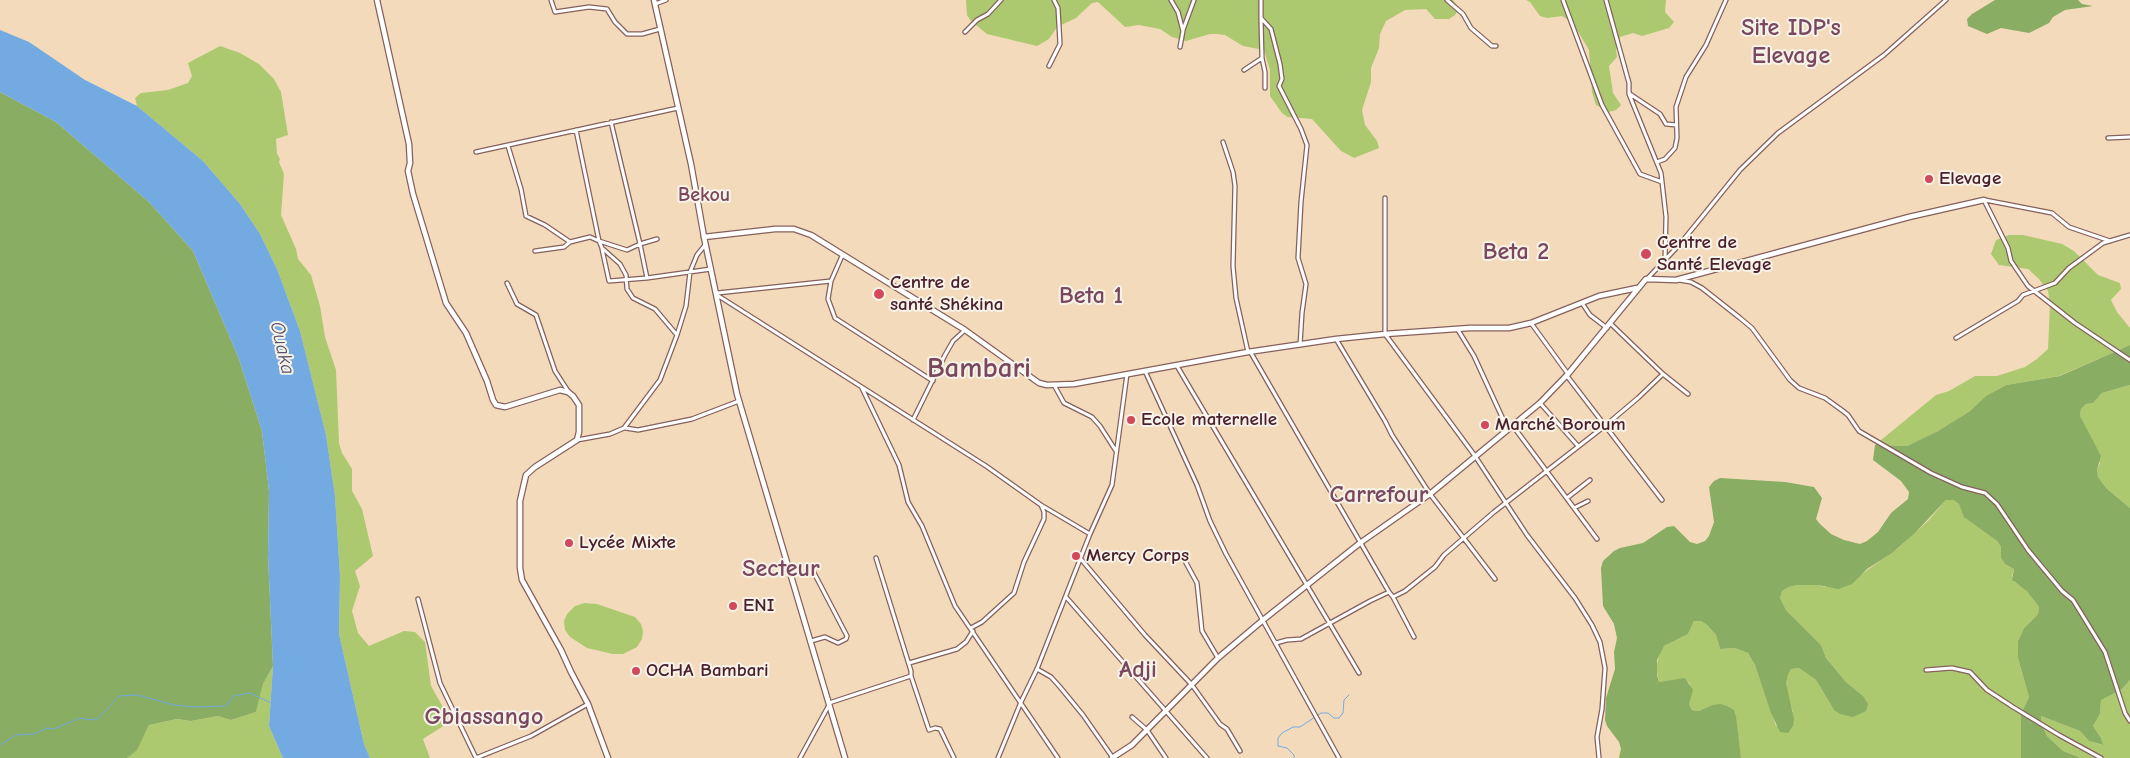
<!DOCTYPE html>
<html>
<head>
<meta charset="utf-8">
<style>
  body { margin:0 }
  canvas { display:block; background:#f3daba }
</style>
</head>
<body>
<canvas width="2130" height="758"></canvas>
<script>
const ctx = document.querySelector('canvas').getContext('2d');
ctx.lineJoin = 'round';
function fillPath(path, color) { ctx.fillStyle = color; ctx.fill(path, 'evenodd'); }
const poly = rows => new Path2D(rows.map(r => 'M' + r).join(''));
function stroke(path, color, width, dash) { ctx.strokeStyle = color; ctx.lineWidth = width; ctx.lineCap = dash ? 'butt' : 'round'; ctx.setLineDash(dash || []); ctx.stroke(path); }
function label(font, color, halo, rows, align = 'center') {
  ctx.font = font + ' "Comic Neue",sans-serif'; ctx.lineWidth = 4; ctx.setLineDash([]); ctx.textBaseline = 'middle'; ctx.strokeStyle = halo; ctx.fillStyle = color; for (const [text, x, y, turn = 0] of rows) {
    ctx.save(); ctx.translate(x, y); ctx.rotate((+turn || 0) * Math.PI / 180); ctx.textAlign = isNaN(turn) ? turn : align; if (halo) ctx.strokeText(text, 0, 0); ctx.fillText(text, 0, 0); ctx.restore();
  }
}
const green = poly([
  [966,0,1453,0,1459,9,1455,15,1449,19,1435,19,1426,9,1405,10,1386,21,1380,34,1379,48,1371,68,1371,82,1362,110,1365,125,1377,141,1379,148,1354,158,1341,151,1312,119,1288,117,1282,113,1270,96,1270,70,1264,50,1243,46,1225,35,1217,34,1210,34,1186,41,1172,37,1160,29,1139,25,1125,27,1098,2,1092,3,1076,18,1057,27,1049,39,1037,46,987,34,971,21,967,15],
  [1526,0,1666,0,1665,12,1674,22,1669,28,1642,36,1633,33,1620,37,1616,50,1617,57,1609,66,1613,93,1621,105,1616,110,1609,112,1596,105,1592,92,1589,50,1573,23,1562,16,1547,18,1540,16,1530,2],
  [220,46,240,53,259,64,274,79,281,92,288,135,276,139,277,154,280,159,279,162,284,174,281,215,296,249,298,259,311,275,320,306,325,337,336,370,339,443,342,453,352,469,352,491,362,509,373,556,355,571,360,586,352,611,358,633,369,646,404,631,415,632,425,642,431,686,448,716,448,723,423,739,430,758,370,758,364,744,339,634,340,576,335,496,326,435,300,331,277,269,260,234,240,204,203,161,137,106,135,98,141,93,168,90,188,83,192,76,188,63],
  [2009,235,2023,235,2062,244,2074,251,2098,275,2120,283,2121,289,2111,300,2117,312,2130,328,2130,345,2059,376,2006,385,1986,396,1970,411,1938,431,1907,446,1875,445,1936,395,1949,391,1975,376,1997,376,2025,367,2037,359,2048,349,2050,305,2048,291,2039,279,2028,269,1999,265,1991,254,1996,240],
  [2130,385,2130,508,2106,488,2098,477,2097,470,2100,463,2080,416,2081,409,2086,404,2093,403,2102,393],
  [1946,500,1953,500,1959,504,1965,517,1997,541,2001,547,2001,558,2005,564,2014,569,2012,576,2014,582,2027,590,2039,607,2038,614,2024,628,2018,641,2018,658,2029,697,2021,714,2021,758,1741,758,1736,724,1712,705,1699,711,1692,710,1689,704,1690,684,1685,679,1659,682,1656,668,1660,652,1664,646,1688,634,1694,621,1701,621,1707,625,1716,635,1720,649,1735,648,1748,653,1755,665,1776,726,1793,712,1788,697,1786,682,1788,675,1791,669,1799,668,1816,680,1834,710,1863,696,1846,682,1826,658,1821,645,1786,610,1780,598,1782,591,1789,587,1797,585,1818,585,1825,587,1862,574,1898,548,1928,521],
  [584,603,597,604,635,617,641,624,643,631,642,639,637,647,623,654,613,654,587,648,570,637,565,630,564,621,567,614,575,606],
  [273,666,269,726,283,758,127,758,137,749,149,725,177,719,191,721,218,716,231,720,256,712,263,684],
  [2130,680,2130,758,2081,758,2063,751,2047,736,2041,723,2041,716,2080,731,2089,741,2102,745,2101,738,2093,726,2100,714,2101,699,2122,689]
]);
const forest = poly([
  [1995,0,2078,0,2082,4,2093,6,2065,10,2053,17,2049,23,2029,33,2001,28,1987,34,1968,26,1967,19,1972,14],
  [0,92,56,122,149,202,193,251,239,359,262,431,269,491,268,555,273,666,263,684,256,712,231,720,218,716,191,721,177,719,149,725,137,750,127,758,0,758],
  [2130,345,2130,385,2102,393,2093,403,2086,404,2081,409,2080,416,2101,456,2097,470,2098,477,2106,488,2130,508,2130,680,2122,689,2101,700,2100,714,2093,726,2101,738,2103,745,2089,741,2080,731,2041,716,2041,723,2047,736,2063,751,2081,758,2021,758,2021,714,2029,697,2018,658,2018,641,2024,628,2038,614,2039,607,2027,591,2012,580,2014,569,2005,564,2001,558,2001,547,1997,541,1964,517,1959,504,1953,500,1946,500,1915,533,1892,553,1867,569,1852,584,1838,589,1818,585,1797,585,1789,587,1782,591,1780,598,1786,610,1821,645,1826,658,1846,682,1863,696,1868,704,1866,711,1853,717,1840,714,1834,710,1816,680,1799,668,1791,669,1788,675,1786,683,1794,719,1793,726,1788,733,1780,732,1771,713,1755,665,1748,653,1735,648,1720,649,1716,635,1707,625,1701,621,1694,621,1688,634,1664,646,1657,660,1657,675,1659,682,1685,678,1693,690,1689,704,1692,710,1699,711,1712,705,1720,704,1727,706,1734,710,1736,717,1741,758,1619,758,1621,749,1619,742,1607,726,1605,720,1606,698,1615,669,1614,652,1617,638,1614,624,1603,606,1601,568,1603,561,1614,551,1620,548,1643,543,1667,527,1674,526,1690,542,1697,544,1705,541,1709,536,1714,522,1709,487,1714,481,1720,478,1785,482,1814,487,1822,498,1816,519,1820,524,1831,534,1844,540,1860,544,1867,541,1878,532,1891,513,1908,499,1909,492,1901,481,1873,460,1875,445,1907,446,1938,431,1970,411,1986,396,2006,385,2060,376]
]);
const water = poly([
  [0,30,29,42,85,80,137,106,203,161,240,204,260,234,277,269,300,331,326,435,335,496,340,576,339,634,364,744,370,758,283,758,269,726,273,666,268,555,269,491,262,431,239,359,193,251,149,202,56,122,0,92]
]);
const stream = poly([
  [0,745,16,735,34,734,47,728,54,729,80,718,91,720,99,718,119,696,138,695,174,705,195,707,226,706,234,696,250,693,271,703],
  [1294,758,1294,755,1287,748,1278,746,1278,738,1282,733,1293,727,1300,727,1321,713,1328,713,1334,718,1339,718,1343,713,1344,700,1349,695]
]);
const street = poly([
  [551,0,555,12,589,7,607,9,615,22,627,34,642,34,660,29],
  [1171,0,1178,12,1183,31,1180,47],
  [1261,0,1261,18,1271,29,1280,64,1282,79,1279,86,1301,129,1307,145,1301,202,1298,258,1306,284,1302,313,1300,345],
  [1447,0,1463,14,1471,28,1492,46,1496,46],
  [1563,0,1602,105,1640,174,1662,182],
  [1606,0,1629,83,1629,94,1661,173,1666,217,1665,260],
  [655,4,666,0],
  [1183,30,1194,0],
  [965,32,977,20,988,14,1001,0],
  [1262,58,1265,72,1265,88],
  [1049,66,1060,44,1058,8,1054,0],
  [1244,70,1262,58,1261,19],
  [1630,94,1660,114,1666,124,1676,125],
  [576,130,599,241,627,250,640,244,611,122],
  [2108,138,2130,137],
  [1223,142,1233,172,1235,186,1233,266,1236,298,1248,352],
  [508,146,521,189,526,216,545,225,570,242,590,237,599,241,602,248,620,264,626,275,627,289,633,298,655,309,677,335,660,380,624,428,610,434,577,440],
  [476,152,678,108],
  [1657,162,1665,159,1675,148,1677,138,1676,107,1686,77,1706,45,1726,0],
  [1385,198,1385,334,1475,456,1527,535,1575,598,1592,625,1600,642,1605,668,1602,709,1597,737,1599,758],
  [1984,200,2008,248,2011,261,2028,286,2075,323,2130,360],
  [1985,200,2052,213,2069,227,2110,241],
  [602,249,609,281,647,278,711,269],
  [535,251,564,247,570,242],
  [842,256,831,281,828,299,835,318,933,381],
  [647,278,640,244,657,239],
  [1647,279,1680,244,1740,170,1778,133,1884,55,1946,0],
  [1679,280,1691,282,1702,288,1740,318,1752,328,1790,380,1799,388,1825,398,1843,411,1848,415,1859,431,1931,473,1962,487,1985,493,1997,504,2028,550,2062,591,2073,600,2105,652,2125,713,2130,721],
  [507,283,517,304,536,315,555,371,568,391],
  [717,293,831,281],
  [717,295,986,466,1041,505,1090,534],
  [1582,303,1590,315,1607,328],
  [1531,323,1568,374],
  [1611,324,1663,374,1688,394],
  [1458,330,1474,356,1508,430],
  [677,335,686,306,690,272,697,255,705,245],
  [1956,338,2018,301,2023,295,2055,283,2069,268,2103,243,2130,235],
  [1336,339,1385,421,1392,435,1430,494,1495,579],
  [1251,353,1389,592],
  [1177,366,1359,673],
  [1145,371,1197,485,1210,521,1226,554,1339,758],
  [1567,376,1662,500],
  [1054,385,1064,403,1092,417,1100,426,1116,451],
  [862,388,899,465,908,502,922,526,955,606,1058,758],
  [1540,403,1578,446],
  [913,420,945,355,953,341,965,330],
  [1513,426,1597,539],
  [625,428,638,430,692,419,739,401],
  [1567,498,1590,480],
  [1574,508,1588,501],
  [1080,558,1145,635,1192,685,1220,724,1227,729,1240,751],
  [1185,561,1197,583,1202,631,1218,658],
  [1066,597,1207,758],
  [1393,597,1414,637],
  [418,599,440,683,476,758],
  [971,628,982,622,1014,593,1024,562,1044,519,1044,512,1041,505],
  [811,641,825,637,838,643,846,639,847,636,812,569],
  [1276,643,1287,640,1301,639,1370,601,1389,592,1393,597,1405,591,1435,567,1444,555,1494,512,1606,425,1638,398,1663,374],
  [909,663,957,649,966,642,973,631],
  [1037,669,1051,677,1060,687,1083,715,1113,758],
  [1926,670,1952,668,1970,672,1987,690,2013,707,2059,735,2101,758],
  [911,676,929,730,935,728,940,729,954,758],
  [829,703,911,676,911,671,876,558],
  [1132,717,1147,730,1166,758],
  [476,758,531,736,588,704],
  [800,758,829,705],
  [998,758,1021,702,1037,669,1090,534,1112,485,1127,374]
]);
const secondary = poly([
  [377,0,409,144,410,163,408,171,413,194,446,303,466,333,487,381,493,400,496,405,505,407,560,390,568,392,573,396,579,405,579,432,577,440,535,467,526,475,520,501,520,568,522,580,561,650,571,672,588,704,608,758],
  [704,237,775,229,794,229,811,235,965,330,1039,383,1047,385,1074,384,1248,352,1336,339,1385,334,1470,328,1509,328,1531,323,1599,296,1637,288],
  [1112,758,1132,745,1218,658,1263,620,1360,543,1430,494,1540,403,1568,374,1646,279,1676,280,1909,217,1984,200]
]);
const primary = poly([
  [654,0,691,164,704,237,737,394,845,758]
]);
const markers = [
  [1929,179,5,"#d1495b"],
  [1646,254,6,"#d1495b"],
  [879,294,6,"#d1495b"],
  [1131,420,5,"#d1495b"],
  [1485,425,5,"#d1495b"],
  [569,543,5,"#d1495b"],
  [1076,556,5,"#d1495b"],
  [733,606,5,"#d1495b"],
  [636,671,5,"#d1495b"]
];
const poiNames = [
  ["Elevage",1939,179],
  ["Centre de",1657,243],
  ["Santé Elevage",1657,265],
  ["Centre de",890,283],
  ["santé Shékina",890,305],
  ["Ecole maternelle",1141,420],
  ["Marché Boroum",1495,425],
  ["Lycée Mixte",579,543],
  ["Mercy Corps",1086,556],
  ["ENI",743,606],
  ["OCHA Bambari",646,671]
];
const neighbourhoodNames = [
  ["Bekou",704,195]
];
const waterNames = [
  ["Ouaka",282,348,77]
];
const districtNames = [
  ["Site IDP's",1791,28],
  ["Elevage",1791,56],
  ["Beta 2",1516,252],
  ["Beta 1",1091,296],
  ["Carrefour",1379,495],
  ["Secteur",781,569],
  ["Adji",1138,670],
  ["Gbiassango",484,717]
];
const townNames = [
  ["Bambari",979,369]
];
fillPath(green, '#acc970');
fillPath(forest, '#89ad62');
fillPath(water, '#72aae1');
stroke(stream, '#72aae1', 1);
stroke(street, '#85605d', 5.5);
stroke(secondary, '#85605d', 7);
stroke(primary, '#85605d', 7);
stroke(street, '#fff', 3);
stroke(secondary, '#fff', 4.5);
stroke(primary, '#fff', 4.5);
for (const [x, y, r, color] of markers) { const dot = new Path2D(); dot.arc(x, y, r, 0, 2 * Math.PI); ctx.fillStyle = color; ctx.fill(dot); stroke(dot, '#f7f3e8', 2); }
label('bold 19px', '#4a1f2b', '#f7f3e8', poiNames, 'left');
label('bold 20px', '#7a485e', '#f7f3e8', neighbourhoodNames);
label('italic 20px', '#58506b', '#f7f3e8', waterNames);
label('bold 24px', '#7a485e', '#f7f3e8', districtNames);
label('bold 29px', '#7a485e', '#f7f3e8', townNames);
</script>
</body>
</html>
